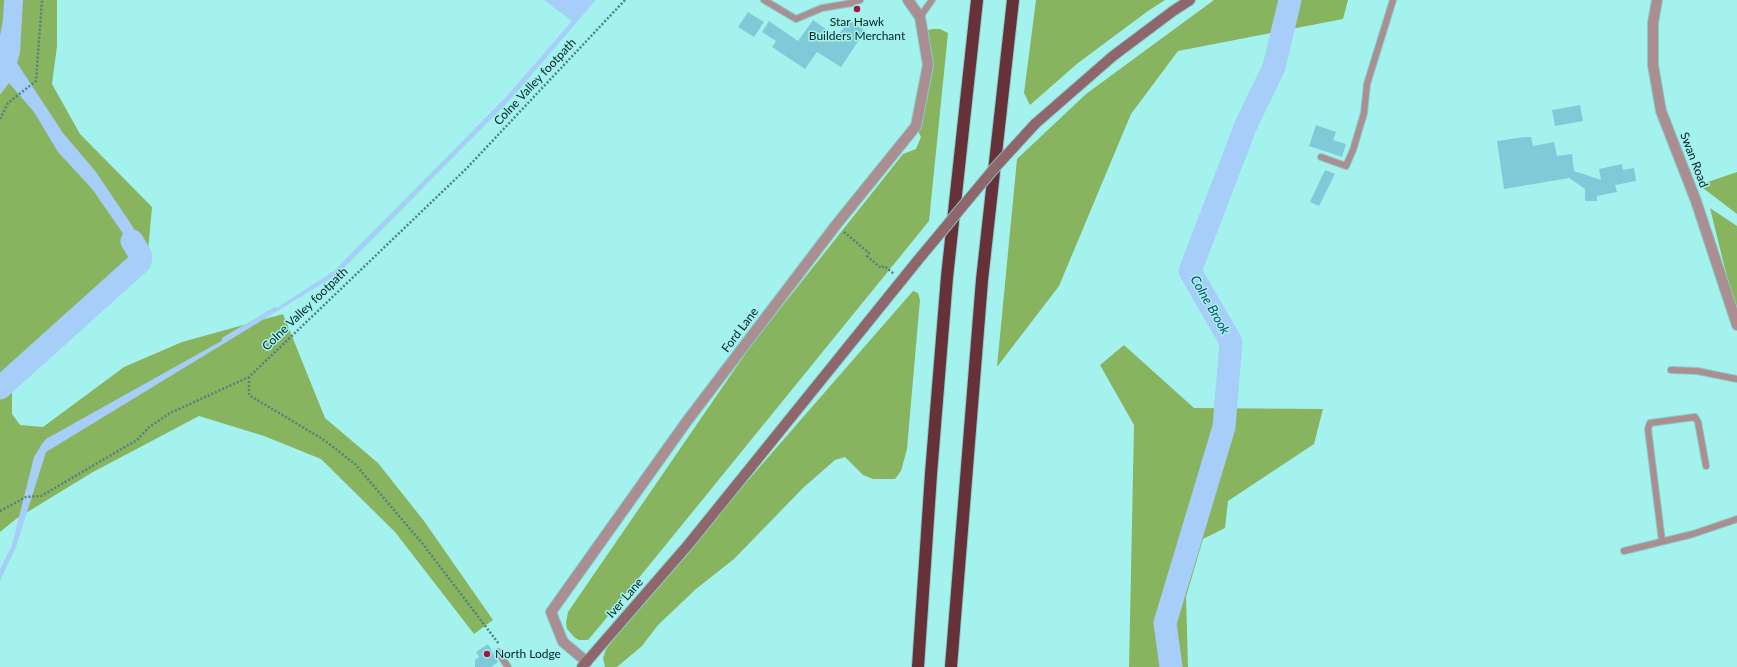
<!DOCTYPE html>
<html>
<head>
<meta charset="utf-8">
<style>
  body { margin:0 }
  canvas { display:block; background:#a4f2ed }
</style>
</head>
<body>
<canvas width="1737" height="667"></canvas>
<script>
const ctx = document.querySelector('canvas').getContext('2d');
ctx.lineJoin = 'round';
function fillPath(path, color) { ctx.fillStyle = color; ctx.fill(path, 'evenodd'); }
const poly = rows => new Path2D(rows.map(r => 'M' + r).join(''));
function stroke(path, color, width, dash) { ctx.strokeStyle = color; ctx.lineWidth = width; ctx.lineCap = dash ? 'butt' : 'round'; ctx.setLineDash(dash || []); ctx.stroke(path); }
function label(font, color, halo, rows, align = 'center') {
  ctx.font = font + ' Lato,sans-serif'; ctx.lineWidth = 3; ctx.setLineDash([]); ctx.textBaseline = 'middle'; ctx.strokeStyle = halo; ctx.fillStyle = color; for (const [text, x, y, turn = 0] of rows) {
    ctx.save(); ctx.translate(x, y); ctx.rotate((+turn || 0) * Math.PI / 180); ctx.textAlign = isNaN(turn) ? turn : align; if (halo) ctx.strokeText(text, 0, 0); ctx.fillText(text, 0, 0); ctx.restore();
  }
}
const forest = poly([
  [0,0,57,0,57,46,52,84,80,134,152,207,147,263,50,355,12,384,12,414,20,425,43,427,124,367,182,342,283,314,325,418,378,463,424,521,493,620,474,634,395,532,321,459,264,436,199,416,93,472,16,519,0,532],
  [1036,0,1165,0,1148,11,1078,63,1030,105,1024,93],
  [1214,0,1348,0,1343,19,1178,51,1131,114,1059,286,997,367,1017,159,1086,94],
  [933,29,940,29,948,33,929,221,599,627,588,640,579,640,575,638,567,629,566,623,568,612,752,344,903,154,916,149,921,137,916,127,930,54,928,30],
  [1737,172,1737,214,1699,185],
  [1710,208,1737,226,1737,318],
  [913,291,918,293,920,300,907,449,901,471,895,479,873,479,863,475,845,457,835,460,803,488,734,559,696,589,658,625,642,646,617,667,605,667,603,658,606,649,618,634,723,509],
  [1124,345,1194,408,1323,409,1314,444,1228,501,1225,528,1203,539,1186,597,1188,667,1129,667,1134,425,1100,365]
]);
const water = poly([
  [4,0,23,0,20,53,17,63,63,133,96,172,133,227,145,259,141,265,134,268,137,263,137,256,133,248,93,190,58,152,34,112,9,83,0,95,0,36,3,19],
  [544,0,596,0,510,100,338,274,46,452,16,547,0,581,0,569,12,545,34,457,42,444,46,439,250,325,334,271,506,97,572,21]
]);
const stream = poly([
  [224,339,275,309]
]);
const river = poly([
  [0,388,140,262,141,256,132,241],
  [1171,667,1165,623,1224,427,1231,342,1190,271,1246,125,1274,67,1290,0]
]);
const building = poly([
  [748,12,764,22,754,37,738,27],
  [813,20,837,37,849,20,865,31,841,67,817,52,805,69,772,47,776,41,762,32,769,21,798,41],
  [1580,105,1583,121,1555,126,1552,110],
  [1316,125,1336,132,1333,140,1346,144,1342,157,1309,146],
  [1525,137,1531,137,1533,146,1554,142,1557,156,1572,154,1574,171,1601,180,1599,169,1622,164,1623,170,1634,168,1636,181,1615,185,1617,192,1597,196,1597,201,1585,201,1585,189,1569,178,1504,189,1497,141],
  [1325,170,1335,174,1319,206,1310,202],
  [488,644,498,662,491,667,475,667,475,660,479,657,476,652]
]);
const path = poly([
  [0,119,8,103,36,81,42,0],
  [844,232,869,253,867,256,881,268,884,266,894,274],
  [249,377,249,395,324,440,355,464,422,543,499,644],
  [0,511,26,497,41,496,137,440,148,428,170,413,249,377,466,169,625,0]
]);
const lane = poly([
  [764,0,796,19,822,8,852,3,860,0],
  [920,17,932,0],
  [1321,157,1346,166,1353,150,1364,113,1367,84,1393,0],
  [1671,370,1697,371,1737,379],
  [1662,541,1648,429,1650,423,1695,417,1698,422,1706,466],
  [1624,551,1693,534,1737,519],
  [498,652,508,667]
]);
const street = poly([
  [1657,0,1653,23,1653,65,1661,111,1696,201,1737,325],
  [587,662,563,642,551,612,687,421,836,225,916,126,928,65,920,17,908,0]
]);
const secondary = poly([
  [1035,124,1113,56,1173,11,1190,0],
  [582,667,688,545,918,260]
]);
const highway = poly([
  [918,667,931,474,947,277,977,0],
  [951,667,982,280,1013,0]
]);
const secondaryBridge = poly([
  [918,260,992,171,1035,124]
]);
const markers = [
  [857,9,4,"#a91443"],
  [487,654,4,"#a91443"]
];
const poiNames = [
  ["Star Hawk",857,22],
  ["Builders Merchant",857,36],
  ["North Lodge",495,654,"left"]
];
const streetNames = [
  ["Colne Valley footpath",535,82,-47],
  ["Swan Road",1694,160,69],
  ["Colne Valley footpath",305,309,-44],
  ["Ford Lane",740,330,-53],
  ["Iver Lane",625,598,-49]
];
const waterNames = [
  ["Colne Brook",1210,305,60]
];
fillPath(forest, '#89b45f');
fillPath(water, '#a6cef9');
stroke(stream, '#a6cef9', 4);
stroke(river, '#a6cef9', 23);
fillPath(building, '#7fcad8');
stroke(lane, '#87cdc8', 8);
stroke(street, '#87cdc8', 12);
stroke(secondary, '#87cdc8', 12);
stroke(highway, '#87cdc8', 14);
stroke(path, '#4d8380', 2.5, [2, 2]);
stroke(lane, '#aa8e91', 6);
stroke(street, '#aa8e91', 10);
stroke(secondary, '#8e666b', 10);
stroke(highway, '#663139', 12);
stroke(secondaryBridge, '#87cdc8', 12, []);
stroke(secondaryBridge, '#8e666b', 10);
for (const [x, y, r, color] of markers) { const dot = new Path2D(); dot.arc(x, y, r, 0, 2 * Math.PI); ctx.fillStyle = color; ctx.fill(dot); stroke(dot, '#a4f2ed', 1.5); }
label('12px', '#012221', '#a4f2ed', poiNames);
label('12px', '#012221', '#a4f2ed', streetNames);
label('italic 13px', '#174673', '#a4f2ed', waterNames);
</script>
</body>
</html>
